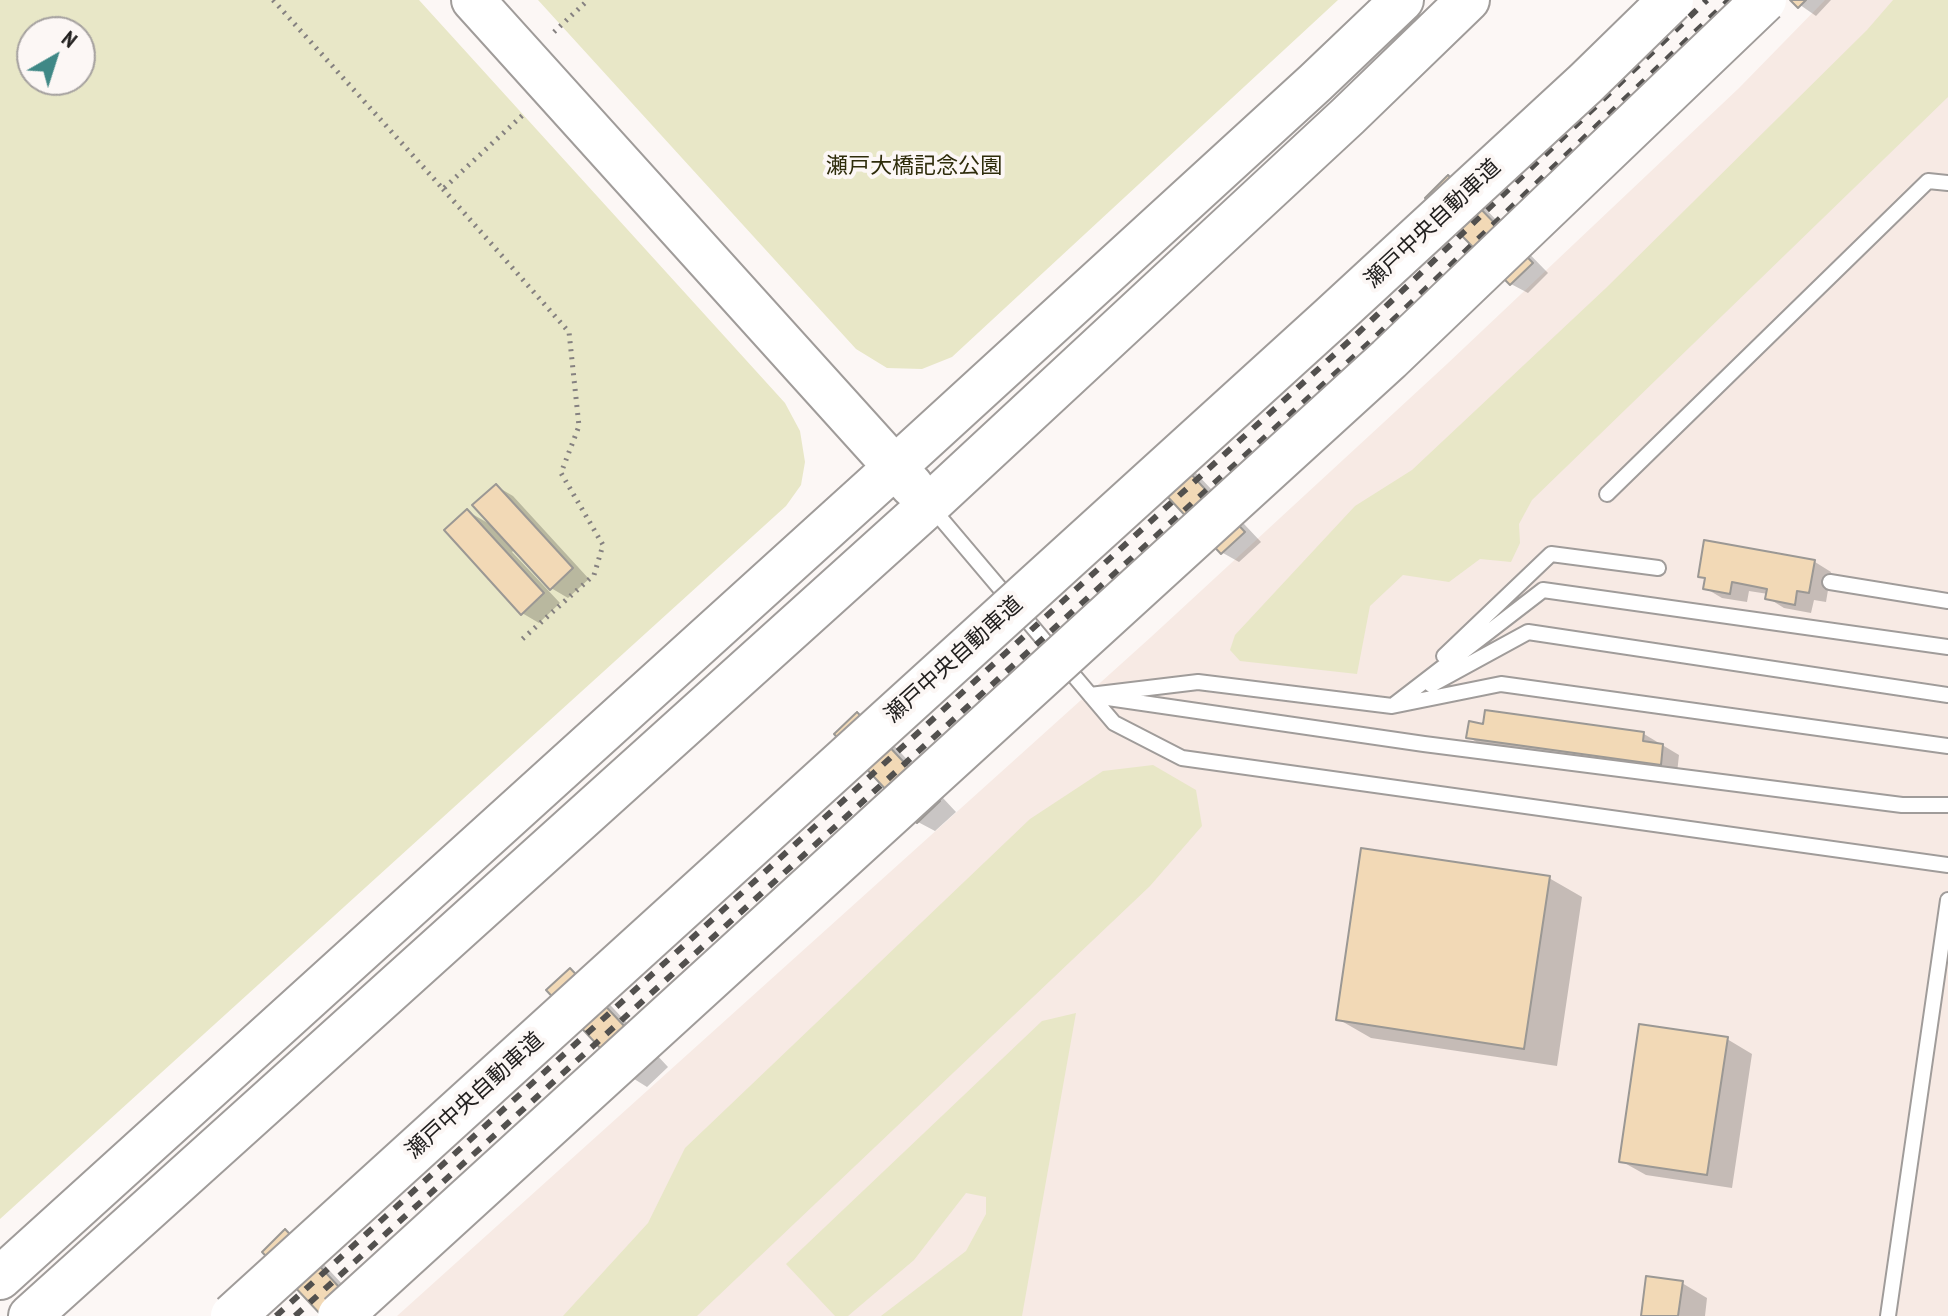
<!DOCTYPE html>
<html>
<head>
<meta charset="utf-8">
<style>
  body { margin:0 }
  #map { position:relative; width:1948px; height:1316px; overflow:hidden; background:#fcf7f5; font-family:"PT Sans Narrow",sans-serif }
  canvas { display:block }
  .north { position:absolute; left:16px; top:16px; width:80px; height:80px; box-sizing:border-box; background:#fcf7f5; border:2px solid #a5a19f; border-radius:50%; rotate:39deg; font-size:22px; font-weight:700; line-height:32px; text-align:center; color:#22201f }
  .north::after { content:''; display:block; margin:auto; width:28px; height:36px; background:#3f8886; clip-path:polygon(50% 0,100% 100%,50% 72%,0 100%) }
</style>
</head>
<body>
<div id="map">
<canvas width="1948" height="1316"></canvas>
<div class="north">N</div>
</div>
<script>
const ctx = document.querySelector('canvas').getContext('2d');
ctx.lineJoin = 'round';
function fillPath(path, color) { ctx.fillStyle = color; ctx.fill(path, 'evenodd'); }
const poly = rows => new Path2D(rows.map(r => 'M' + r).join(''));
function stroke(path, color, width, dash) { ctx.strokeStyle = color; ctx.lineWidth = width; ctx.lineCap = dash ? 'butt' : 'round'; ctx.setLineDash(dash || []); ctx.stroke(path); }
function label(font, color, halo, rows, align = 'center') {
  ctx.font = font + ' "PT Sans Narrow","Noto Sans JP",sans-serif'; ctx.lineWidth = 8; ctx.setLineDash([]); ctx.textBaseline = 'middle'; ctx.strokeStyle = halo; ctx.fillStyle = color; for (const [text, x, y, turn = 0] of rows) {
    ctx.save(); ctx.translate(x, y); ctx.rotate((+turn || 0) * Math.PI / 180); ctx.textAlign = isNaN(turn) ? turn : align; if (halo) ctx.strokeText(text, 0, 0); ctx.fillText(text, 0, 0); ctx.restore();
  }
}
const built = poly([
  [1825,0,1948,0,1948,1316,397,1316,1151,637,1447,364,1739,88]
]);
const green = poly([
  [0,0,419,0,785,403,800,431,805,462,801,485,786,506,0,1219],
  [32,32,80,32,80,80,32,80],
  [538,0,1338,0,952,357,922,369,887,368,856,349],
  [1893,0,1948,0,1948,97,1532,500,1519,524,1520,543,1511,562,1480,559,1449,582,1403,575,1370,606,1357,674,1240,661,1230,650,1235,635,1355,506,1412,470,1606,288,1867,30],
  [1153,765,1196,790,1202,826,1150,886,697,1316,563,1316,648,1223,685,1148,1030,819,1103,771],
  [1076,1013,1022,1316,881,1316,966,1251,986,1214,986,1197,966,1193,914,1260,848,1316,835,1316,786,1264,1042,1021]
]);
const shadow = poly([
  [1793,0,1831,0,1816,16],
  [1465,188,1548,273,1528,293,1511,284],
  [1179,455,1261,542,1239,562,1223,553,1141,465],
  [496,486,513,496,589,579,568,598,551,588,515,549,512,552,560,603,539,623,522,613,467,511,493,526],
  [1706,542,1815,562,1831,572,1826,602,1814,600,1811,613,1784,608,1768,598,1768,594,1749,591,1747,602,1722,598,1705,588,1707,580,1700,576],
  [1486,712,1644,734,1679,755,1677,773,1485,747,1468,737,1485,726],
  [874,724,956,812,935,831,918,822],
  [1549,878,1582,897,1557,1066,1371,1038,1338,1019],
  [570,970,587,980,668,1067,647,1087,631,1077],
  [1727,1039,1752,1054,1732,1188,1646,1175,1621,1161],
  [302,1241,372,1316,324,1316],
  [1682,1283,1707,1298,1705,1316,1643,1316]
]);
const building = poly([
  [1790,0,1806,0,1798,8,1790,0],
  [1448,175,1533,263,1510,285,1425,198,1448,175],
  [1162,443,1245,532,1221,554,1138,465,1162,443],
  [496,484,573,568,550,590,472,505,496,484],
  [467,509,544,593,521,615,444,530,467,509],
  [1704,540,1815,560,1809,593,1797,591,1795,605,1765,599,1767,589,1732,582,1730,594,1703,589,1705,578,1698,577,1704,540],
  [1485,710,1644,732,1643,741,1663,744,1661,765,1466,738,1469,721,1483,724,1485,710],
  [857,712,940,801,917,823,834,734,857,712],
  [1361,848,1550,876,1524,1049,1336,1020,1361,848],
  [570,968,653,1057,629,1079,546,990,570,968],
  [1639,1024,1728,1037,1707,1175,1619,1162,1639,1024],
  [285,1229,366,1316,322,1316,262,1252,285,1229],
  [1646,1276,1683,1281,1678,1316,1641,1316,1646,1276]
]);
const path = poly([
  [273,0,443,189,526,112],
  [554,32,588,0],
  [443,189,569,332,579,426,561,473,603,545,594,575,519,642]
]);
const lane = poly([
  [1607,494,1928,181,1948,183],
  [932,508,1114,723,1182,758,1948,865],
  [1830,582,1948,601],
  [1444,656,1551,554,1658,568],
  [1431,685,1528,632,1948,695],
  [1090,695,1198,682,1392,706,1501,684,1948,746],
  [1108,698,1424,744,1902,805,1948,805],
  [1395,704,1543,590,1948,647],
  [1888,1316,1948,900]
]);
const secondary = poly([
  [473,0,912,486],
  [0,1278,895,467,1316,82,1402,0],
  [30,1316,929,505,1348,116,1468,0]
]);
const rail = poly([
  [276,1316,1358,333,1707,0],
  [295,1316,1368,344,1729,0]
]);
const highwayBridge = poly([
  [233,1316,1330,319,1586,83,1671,0],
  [340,1316,1389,359,1764,0]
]);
const parkNames = [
  ["瀬戸大橋記念公園",914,167]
];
const streetNames = [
  ["瀬戸中央自動車道",1433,224,-43],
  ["瀬戸中央自動車道",954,660,-42],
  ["瀬戸中央自動車道",475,1096,-42]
];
fillPath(built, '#f7eae4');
fillPath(green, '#e8e7c7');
fillPath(shadow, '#0003');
fillPath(building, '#f2d9b6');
stroke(building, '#9b9894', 2);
stroke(lane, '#a09c9a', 18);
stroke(secondary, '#a09c9a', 46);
stroke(path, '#858180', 5, [2, 6]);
stroke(lane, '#fff', 14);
stroke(secondary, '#fff', 42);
stroke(rail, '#52504e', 6, [10, 10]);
stroke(highwayBridge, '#a09c9a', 48, []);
stroke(highwayBridge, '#fff', 44);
label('22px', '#2e2c0b', '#fcf7f5', parkNames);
label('22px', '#22201f', '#fcf7f5', streetNames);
</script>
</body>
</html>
